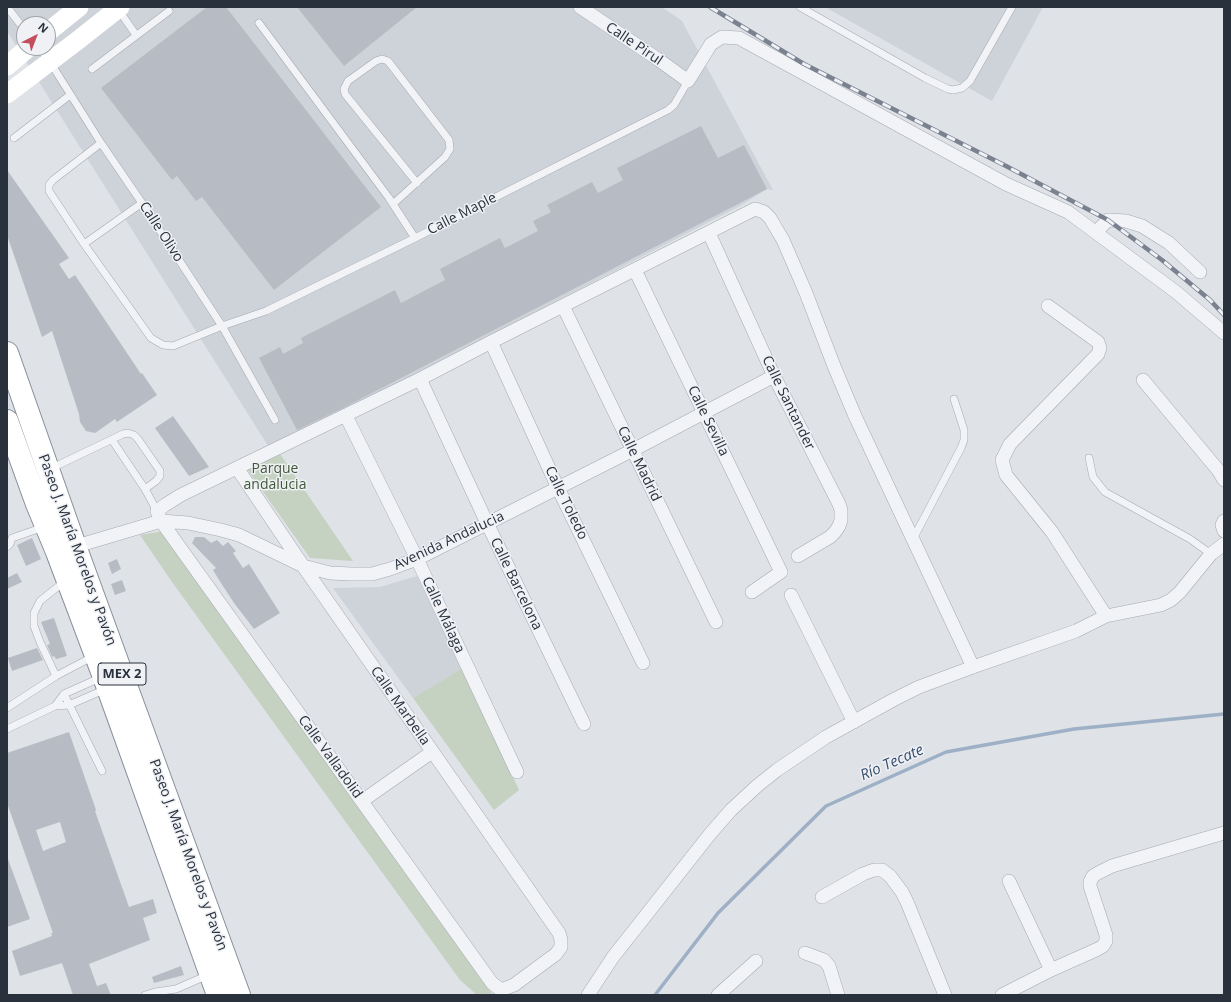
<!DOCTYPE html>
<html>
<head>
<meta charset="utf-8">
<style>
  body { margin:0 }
  #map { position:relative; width:1231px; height:1002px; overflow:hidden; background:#dfe2e7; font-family:"Open Sans",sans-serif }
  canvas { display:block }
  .frame { position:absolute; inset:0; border:8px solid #29313d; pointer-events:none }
  .north { position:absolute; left:16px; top:16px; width:40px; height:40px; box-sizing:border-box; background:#eff1f5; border:1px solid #a0a4ab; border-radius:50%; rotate:42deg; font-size:11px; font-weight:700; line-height:16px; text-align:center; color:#29313d }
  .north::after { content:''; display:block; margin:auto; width:14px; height:18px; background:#c44d5e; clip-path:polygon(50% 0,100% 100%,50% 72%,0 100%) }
</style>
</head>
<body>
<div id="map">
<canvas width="1231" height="1002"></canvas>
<div class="frame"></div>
<div class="north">N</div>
</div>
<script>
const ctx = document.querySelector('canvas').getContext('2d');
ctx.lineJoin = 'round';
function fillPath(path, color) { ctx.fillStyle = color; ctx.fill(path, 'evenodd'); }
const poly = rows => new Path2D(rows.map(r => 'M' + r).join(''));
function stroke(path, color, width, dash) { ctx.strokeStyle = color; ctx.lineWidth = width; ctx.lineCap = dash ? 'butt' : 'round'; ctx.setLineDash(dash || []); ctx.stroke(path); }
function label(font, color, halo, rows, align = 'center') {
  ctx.font = font + ' "Open Sans",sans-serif'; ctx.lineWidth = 3; ctx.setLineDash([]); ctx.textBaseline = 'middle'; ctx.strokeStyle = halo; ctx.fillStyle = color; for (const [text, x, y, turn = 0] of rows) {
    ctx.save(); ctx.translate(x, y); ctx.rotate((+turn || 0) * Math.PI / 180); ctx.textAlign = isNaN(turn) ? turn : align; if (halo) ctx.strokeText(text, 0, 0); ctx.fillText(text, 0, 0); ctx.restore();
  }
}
const built = poly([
  [7,7,662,7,682,21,773,190,767,189,740,206,270,449,7,31],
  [24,24,48,24,48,48,24,48],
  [825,7,1043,7,992,101],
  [417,576,461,669,413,698,333,588,380,587]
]);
const green = poly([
  [280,454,353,561,310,558,247,469],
  [164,531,492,994,491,995,477,995,460,980,172,582,140,535],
  [461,669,519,790,494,810,413,698]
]);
const stream = poly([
  [655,995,718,913,826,806,946,752,1074,729,1224,714]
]);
const building = poly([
  [207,7,226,7,381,207,274,290,202,197,196,201,177,176,172,180,101,88],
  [297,7,417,7,344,66],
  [701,126,718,158,744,145,767,189,343,408,297,430,259,358,280,347,283,354,303,343,301,338,395,290,401,303,445,280,440,269,500,238,505,248,538,231,533,221,551,212,547,205,592,182,598,193,623,180,617,168],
  [7,170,69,258,59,264,69,279,75,275,141,374,142,373,157,395,117,422,115,419,95,433,86,431,80,422,79,414,52,331,42,337,7,235],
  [173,416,209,467,189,476,155,428],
  [195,537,204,537,211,543,217,540,223,546,228,542,236,551,233,553,243,568,249,564,280,613,254,629,234,603,221,583,213,570,216,568,192,543],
  [32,538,41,559,26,566,17,545],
  [117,559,121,569,112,574,108,563],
  [17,573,22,582,7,589,7,578],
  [122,580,126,591,115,595,111,584],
  [54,618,67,656,56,659,54,656,52,657,47,645,50,644,41,622],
  [37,648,43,660,12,671,8,658],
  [69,732,96,810,95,811,129,907,153,899,157,913,143,918,150,940,89,964,97,986,106,983,111,995,73,995,62,963,20,976,12,951,52,936,51,933,53,933,7,803,7,753],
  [60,822,66,842,43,851,36,830],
  [8,859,30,919,7,927,7,860],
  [181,966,184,975,154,983,152,977]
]);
const lane = poly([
  [7,7,24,29],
  [800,7,925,78,948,89,953,90,962,88,970,81,1012,7],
  [118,9,136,35],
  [259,23,389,198,415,238],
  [39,48,50,62,101,143,142,203,222,326,275,420],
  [92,69,169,11],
  [14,138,70,95],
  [101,143,53,180,49,185,49,191,84,244,151,338,163,345,173,346,222,326,266,311,415,238,668,110,674,105,688,81],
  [393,204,445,157,450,149,449,140,388,61,382,59,376,61,348,81,344,89,345,94,417,183],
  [84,244,142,203],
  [112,440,145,489],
  [1089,458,1093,477,1105,492,1190,539,1211,554],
  [50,469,123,434,128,433,134,435,138,439,160,471,160,476,156,481,145,489,157,511],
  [913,539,961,448,964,440,964,430,954,399],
  [7,547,10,544,12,538,44,527],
  [56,676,40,642,34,626,34,613,40,601,65,581],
  [64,694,102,771],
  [55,706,64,694,102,677],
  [7,708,56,676,94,656],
  [7,729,55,706,69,705,106,689],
  [145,995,155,992,176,989,208,975]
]);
const street = poly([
  [580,7,659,60,688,81,711,44,722,37,739,38,1006,184,1068,212,1176,292,1224,333],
  [1096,232,1108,220,1126,221,1142,226,1169,243,1200,272],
  [709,233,774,376,839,504,841,510,841,520,839,526,835,532,830,537,798,556],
  [635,270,781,572,752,592],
  [563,306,716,622],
  [1048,306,1098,342,1100,348,1098,354,1010,444,1002,460,1006,475,1052,532,1106,616],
  [491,342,558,488,643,663],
  [420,379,487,523,584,724],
  [1143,380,1218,470,1224,480],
  [346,416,417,559,517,772],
  [237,468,303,566,559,933,561,940,561,947,556,954,514,985,501,990,492,983,161,521,157,511,165,505,181,495,420,379,491,342,755,209,764,212,770,218,783,240,806,293,834,366,855,416,973,667],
  [1224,521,1222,525,1224,531],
  [70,548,161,521,188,523,221,530,239,535,303,566,330,573,351,574,372,574,390,569,417,559,633,450,774,376],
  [791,595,854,722],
  [362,801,432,752],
  [1009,881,1051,970],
  [822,897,863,874,874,870,882,870,890,876,902,892,907,902,945,995],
  [805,953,824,960,829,966,838,995],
  [588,995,613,957,710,834,731,810,757,786,777,770,826,737,893,700,919,687,973,667,1076,631,1106,616,1161,605,1171,600,1180,592,1211,554,1224,544],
  [718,995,756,961],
  [1002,995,1051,970,1098,949,1103,946,1106,941,1106,935,1090,886,1090,882,1093,876,1098,873,1112,866,1224,833]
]);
const secondary = poly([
  [48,32,79,7],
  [7,66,28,48],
  [7,94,77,41,120,7]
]);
const highway = poly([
  [7,353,75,546,239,995],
  [7,421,37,504,57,552,104,677,218,995]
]);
const rail = poly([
  [710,7,804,64,1006,166,1108,220,1162,260,1210,300,1224,315]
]);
const shields = [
  [122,674,48]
];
const shieldNames = [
  ["MEX 2",122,674]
];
const streetNames = [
  ["Calle Pirul",634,44,34],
  ["Calle Maple",462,214,-27],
  ["Calle Olivo",161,232,57],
  ["Calle Santander",788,403,64],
  ["Calle Sevilla",708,421,64],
  ["Calle Madrid",639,464,64],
  ["Calle Toledo",566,503,64],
  ["Avenida Andalucia",449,541,-25],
  ["Paseo J. María Morelos y Pavón",77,550,70],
  ["Calle Barcelona",516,584,64],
  ["Calle Málaga",443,615,65],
  ["Calle Marbella",400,706,55],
  ["Calle Valladolid",330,757,54],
  ["Paseo J. María Morelos y Pavón",188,855,70]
];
const parkNames = [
  ["Parque",275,469],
  ["andalucia",275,485]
];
const waterNames = [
  ["Río Tecate",892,763,-24]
];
fillPath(built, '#ced2d9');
fillPath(green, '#c5d1c1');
stroke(stream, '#9db0c5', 3.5);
fillPath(building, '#b7bcc4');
stroke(lane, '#a5a9b1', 8);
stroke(street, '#a5a9b1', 14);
stroke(highway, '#88909d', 24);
stroke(lane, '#f2f3f6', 7);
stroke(street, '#f2f3f6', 13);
stroke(secondary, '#fff', 19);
stroke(highway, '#fff', 22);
stroke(rail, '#7a8290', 4.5);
stroke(rail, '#eff1f5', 3, [9]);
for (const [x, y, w] of shields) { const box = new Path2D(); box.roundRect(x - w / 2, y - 11, w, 22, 3); ctx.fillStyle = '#eff1f5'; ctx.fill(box); stroke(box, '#29313d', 1); }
label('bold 13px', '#29313d', null, shieldNames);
label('14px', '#29313d', '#eff1f5', streetNames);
label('14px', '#3e5838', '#eff1f5', parkNames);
label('italic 15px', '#364f6e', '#eff1f5', waterNames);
</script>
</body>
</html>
